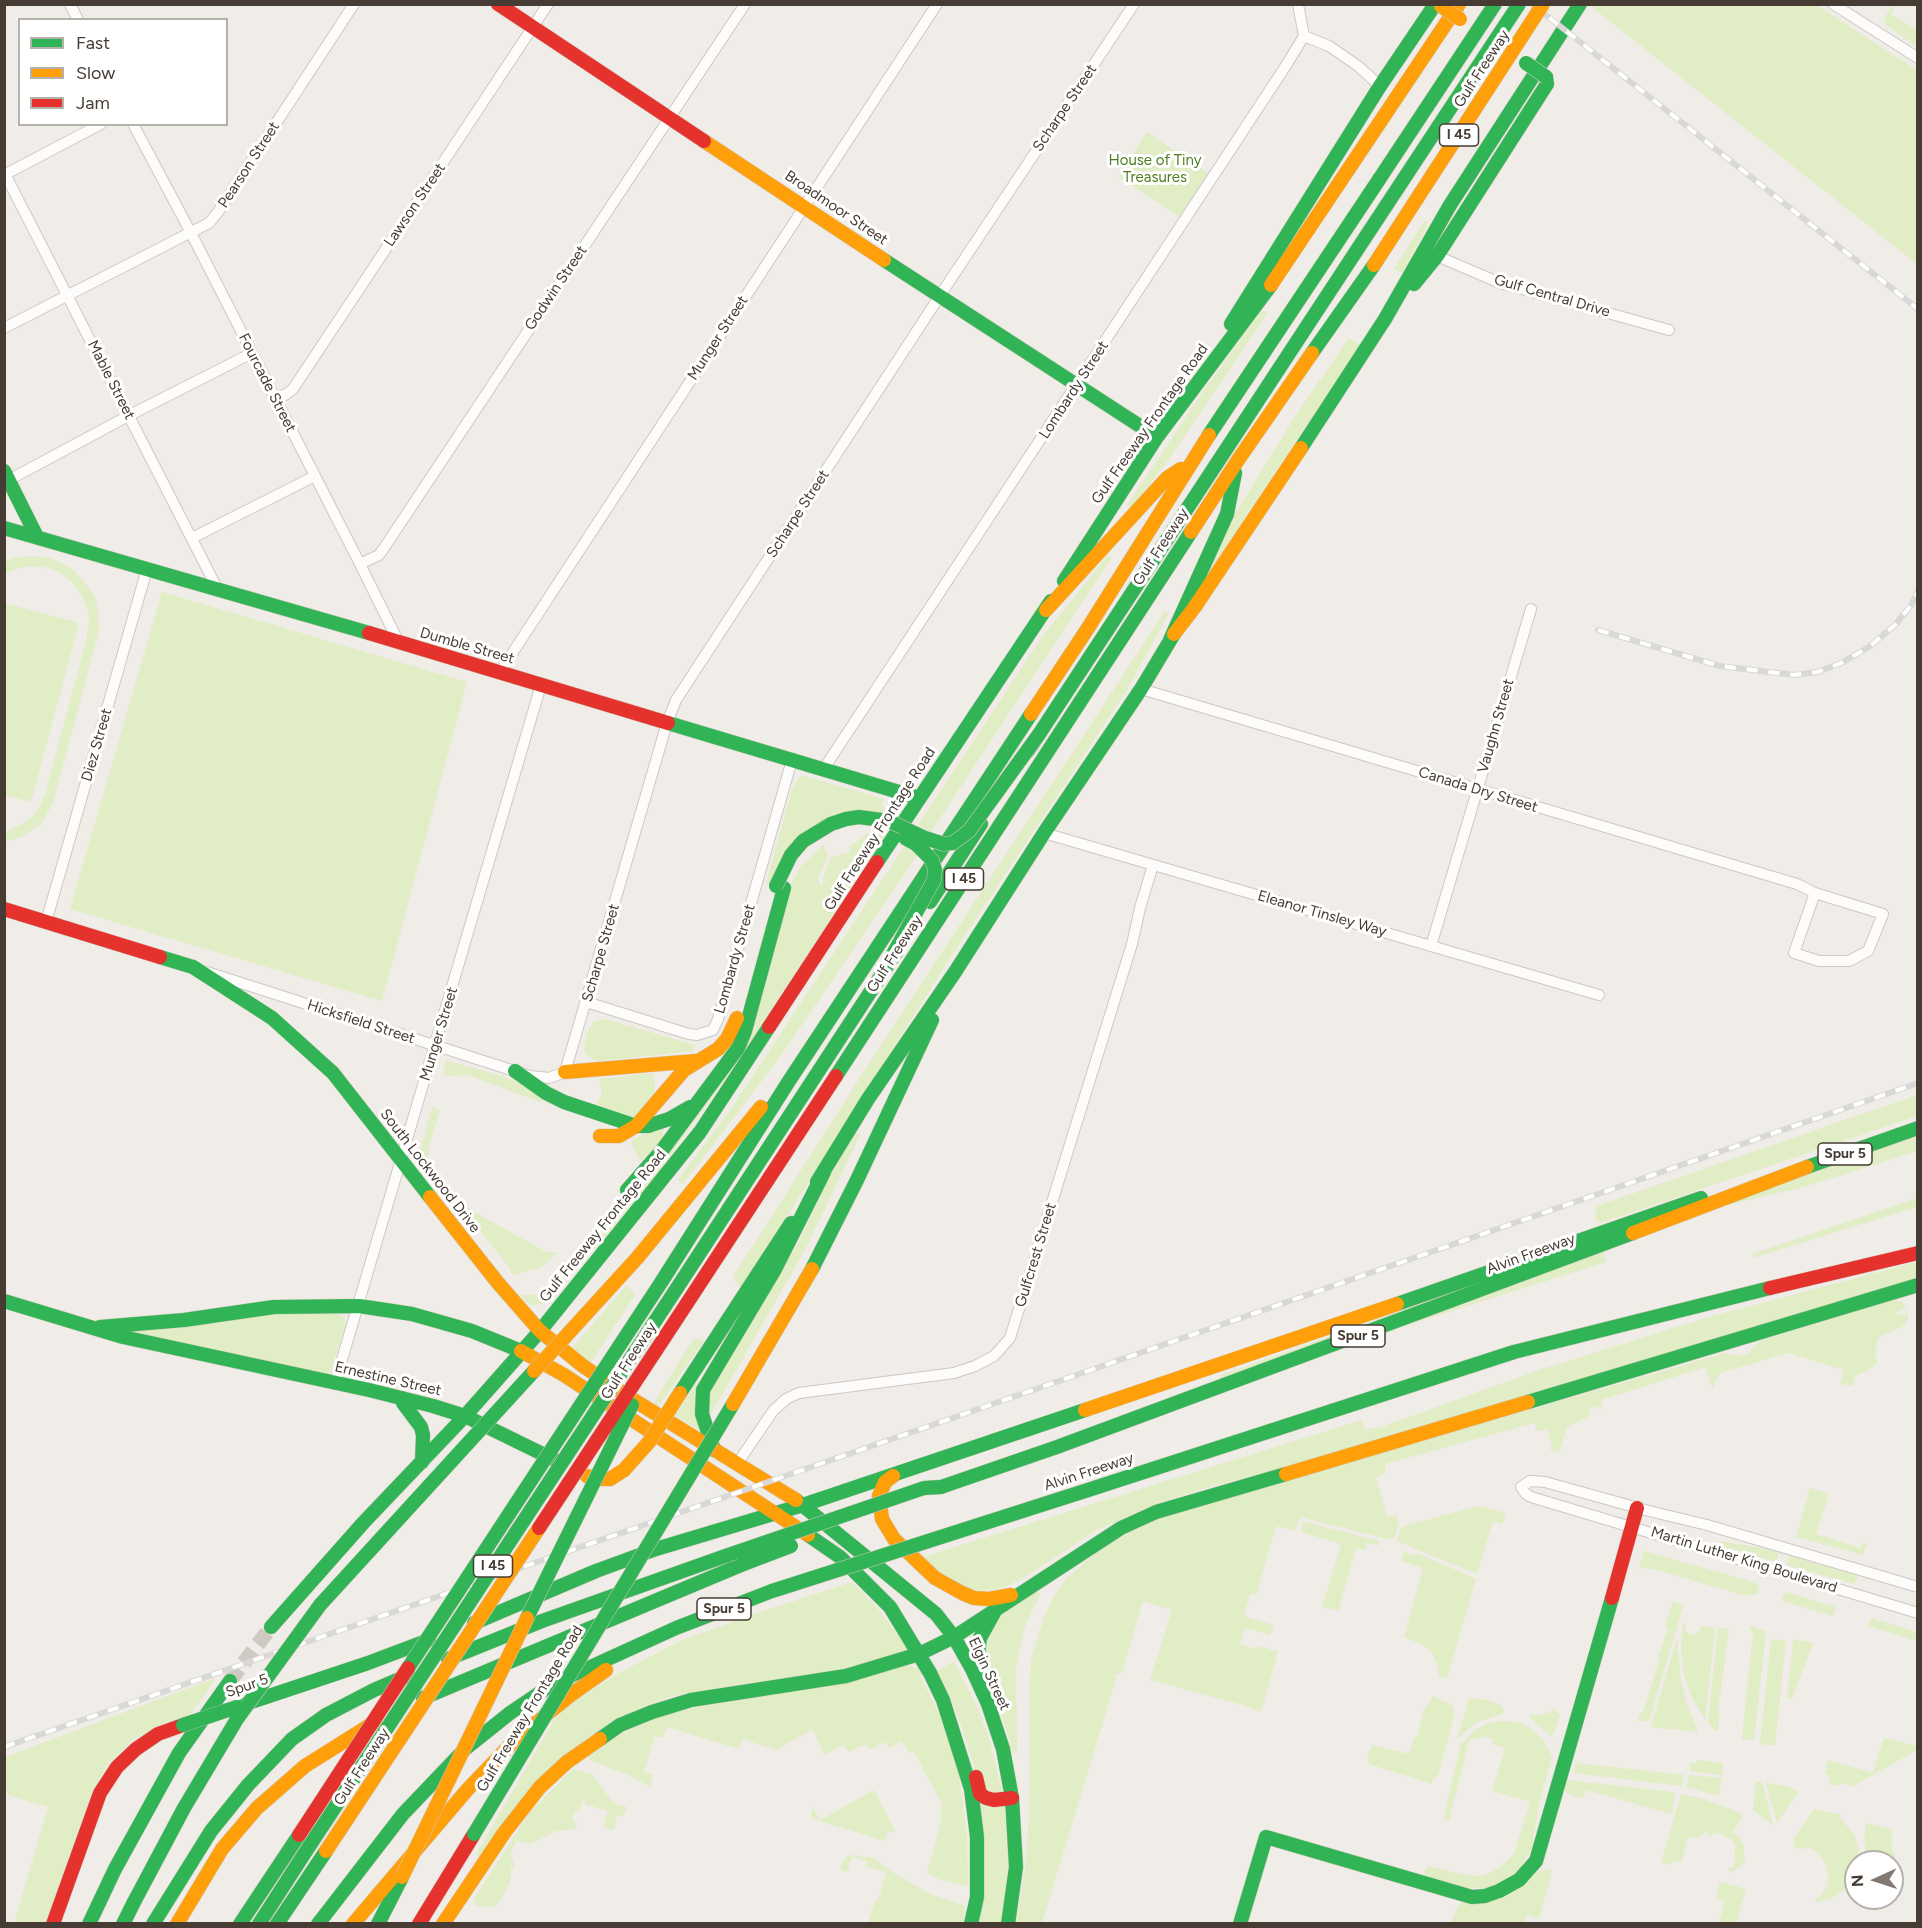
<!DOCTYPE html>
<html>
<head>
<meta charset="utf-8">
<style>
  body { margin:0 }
  #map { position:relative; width:1922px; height:1928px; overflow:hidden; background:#f0ece7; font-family:Figtree,sans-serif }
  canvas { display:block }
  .frame { position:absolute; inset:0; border:6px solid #463c33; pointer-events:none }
  .legend { position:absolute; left:18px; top:18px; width:210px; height:108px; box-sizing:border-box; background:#fff; border:2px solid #b5b1ad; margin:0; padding:8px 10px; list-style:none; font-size:18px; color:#463c33 }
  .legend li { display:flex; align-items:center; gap:12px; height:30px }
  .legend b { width:30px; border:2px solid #b5b1ad }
  .north { position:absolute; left:1844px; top:1850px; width:60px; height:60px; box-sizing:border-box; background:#fff; border:2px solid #b5b1ad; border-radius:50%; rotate:267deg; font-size:16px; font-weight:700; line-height:24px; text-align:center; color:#463c33 }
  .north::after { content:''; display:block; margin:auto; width:21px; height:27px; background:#827a72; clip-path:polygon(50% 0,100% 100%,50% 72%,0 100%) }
</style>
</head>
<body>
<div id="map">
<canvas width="1922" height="1928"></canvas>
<div class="frame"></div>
<ul class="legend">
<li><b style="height:8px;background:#30b455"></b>Fast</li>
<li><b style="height:8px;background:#ff9f0a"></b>Slow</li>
<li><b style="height:8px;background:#e5322d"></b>Jam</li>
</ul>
<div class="north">N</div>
</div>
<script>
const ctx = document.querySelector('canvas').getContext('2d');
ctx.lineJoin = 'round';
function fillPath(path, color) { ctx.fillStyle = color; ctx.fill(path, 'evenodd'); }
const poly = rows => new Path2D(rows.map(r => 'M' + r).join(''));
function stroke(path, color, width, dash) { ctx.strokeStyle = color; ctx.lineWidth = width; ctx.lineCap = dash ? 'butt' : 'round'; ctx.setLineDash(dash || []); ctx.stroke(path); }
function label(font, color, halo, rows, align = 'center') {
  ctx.font = font + ' Figtree,sans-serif'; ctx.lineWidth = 6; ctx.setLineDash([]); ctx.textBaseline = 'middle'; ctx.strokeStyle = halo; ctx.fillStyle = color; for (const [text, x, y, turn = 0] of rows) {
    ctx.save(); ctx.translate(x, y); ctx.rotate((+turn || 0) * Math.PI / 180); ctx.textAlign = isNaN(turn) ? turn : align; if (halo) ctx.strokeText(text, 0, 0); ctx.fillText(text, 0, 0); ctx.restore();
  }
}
const green = poly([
  [1596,4,1816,5,1917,70,1917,264,1593,8],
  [1893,5,1895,7,1891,14,1916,30,1917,28,1917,47,1885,24,1885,17],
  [1147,132,1208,173,1180,217,1118,177],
  [1425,220,1428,224,1402,273,1394,269],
  [1262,310,1268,312,1231,368,1162,469,1131,508,1127,505,1202,393],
  [1349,338,1360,345,1205,577,1225,530,1296,415],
  [1108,555,1112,557,929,835,916,828,1041,638],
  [33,556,50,558,70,567,83,580,94,595,98,610,99,631,53,803,41,824,21,837,5,842,5,832,23,824,33,816,40,806,45,794,86,641,89,621,87,608,81,594,71,581,59,572,44,567,32,566,18,568,5,574,5,562,13,558],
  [162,592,467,682,382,1001,70,909],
  [4,603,79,623,31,802,5,795],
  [1165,611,1169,613,1127,690,952,955,741,1289,733,1277,868,1065],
  [800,776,804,776,884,799,882,804,886,815,839,817,769,884,766,883,791,793],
  [867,834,884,836,736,1064,653,1179,549,1303,533,1305,527,1303,521,1295,546,1294,558,1285,647,1182,732,1066,791,883,801,866,823,845,828,855,818,878,820,886,823,884,823,877,831,857,850,852,849,847],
  [906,844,918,854,780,1057,683,1184,678,1180,730,1110],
  [604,1019,695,1045,694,1051,599,1061,592,1059,585,1053,584,1047,587,1034,593,1022],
  [446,1060,505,1077,522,1084,542,1098,540,1102,468,1075,443,1076],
  [653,1073,655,1086,654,1093,635,1115,626,1117,595,1107,602,1093,599,1079],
  [1917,1095,1917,1116,1603,1222,1598,1223,1595,1215,1597,1206],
  [432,1107,440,1110,429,1146,428,1162,417,1163,424,1135,427,1134,425,1133],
  [664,1129,661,1141,640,1161,631,1143,632,1140,644,1134],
  [1917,1131,1917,1151,1804,1187,1723,1206,1600,1245,1606,1262,1222,1384,1219,1376,1371,1321],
  [856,1133,860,1135,804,1252,709,1417,708,1394,800,1240,826,1183],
  [450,1190,457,1194,462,1203,469,1209,543,1250,548,1252,558,1252,542,1267,514,1275,511,1273,511,1270,465,1211,453,1198],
  [1917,1198,1917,1207,1753,1258,1752,1254],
  [1917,1262,1917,1279,1303,1462,1195,1491,1145,1508,1095,1531,1022,1579,1002,1588,983,1591,964,1588,947,1579,923,1557,1362,1420,1365,1429,1379,1428,1536,1371,1709,1317],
  [627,1285,635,1295,591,1362,572,1348],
  [1893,1300,1902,1302,1906,1309,1896,1312,1897,1315,1908,1313,1908,1319,1903,1326,1878,1338,1875,1354,1878,1362,1867,1371,1855,1376,1853,1386,1840,1384,1844,1370,1788,1353,1720,1373,1712,1389,1706,1367,1601,1400,1603,1409,1591,1406,1588,1417,1567,1427,1559,1453,1550,1450,1552,1445,1547,1429,1537,1431,1534,1423,1385,1464,1386,1473,1376,1477,1387,1517,1396,1515,1399,1525,1394,1537,1391,1540,1301,1517,1294,1531,1276,1526,1256,1595,1250,1594,1244,1616,1274,1625,1270,1635,1245,1628,1240,1644,1256,1649,1258,1645,1278,1652,1261,1712,1243,1705,1150,1680,1172,1610,1143,1601,1122,1673,1115,1674,1116,1679,1042,1923,1016,1924,1025,1869,1029,1818,1030,1674,1032,1656,1044,1617,1054,1596,1067,1578,1107,1544,1162,1517,1725,1353,1736,1356,1748,1354,1760,1341],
  [295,1313,336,1313,344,1317,346,1324,328,1378,126,1330,172,1329,261,1316],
  [694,1338,704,1341,658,1407,653,1404],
  [699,1379,695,1395,701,1431,675,1416],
  [1810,1488,1829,1494,1816,1534,1861,1548,1863,1543,1867,1544,1863,1555,1796,1537],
  [1478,1506,1506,1513,1502,1524,1493,1521,1477,1574,1397,1541,1401,1527],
  [1302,1521,1379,1541,1378,1546,1367,1543,1365,1550,1356,1548,1338,1611,1322,1607,1341,1544,1301,1532],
  [1720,1541,1767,1549,1779,1553,1776,1562,1719,1545],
  [1644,1551,1750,1581,1759,1585,1757,1595,1742,1595,1654,1569,1639,1568],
  [1403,1552,1415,1555,1417,1553,1476,1579,1447,1678,1439,1676,1437,1664,1432,1653,1421,1644,1404,1637,1423,1568,1401,1561],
  [1790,1556,1858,1576,1854,1584,1787,1565],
  [852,1582,879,1610,908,1649,904,1652,841,1670,705,1690,676,1695,648,1705,604,1728,583,1741,560,1759,530,1788,480,1857,476,1854,557,1715,580,1698,619,1673,680,1641,749,1616],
  [1037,1591,1040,1594,1025,1626,1020,1646,1016,1670,1017,1752,1013,1753,1002,1716,982,1674,969,1637],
  [1786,1592,1836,1607,1833,1616,1782,1601,1783,1595],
  [1673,1601,1683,1606,1649,1721,1638,1721,1641,1712,1643,1712,1660,1658,1658,1657,1668,1628,1665,1627],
  [1871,1618,1917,1632,1917,1641,1868,1626],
  [1683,1623,1685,1623,1686,1632,1693,1635,1697,1634,1701,1626,1715,1628,1705,1720,1691,1696,1684,1674,1681,1648],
  [1750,1626,1766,1631,1754,1740,1742,1739,1753,1632,1750,1631],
  [1718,1627,1729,1629,1718,1710,1720,1710,1718,1730,1714,1730,1708,1723],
  [1677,1638,1681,1681,1688,1707,1698,1732,1651,1727],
  [1771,1639,1786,1641,1775,1746,1760,1744],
  [1793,1639,1813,1643,1792,1699,1787,1698],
  [954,1661,978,1709,989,1739,1005,1804,1008,1872,1002,1923,979,1923,981,1807,974,1766,962,1728,951,1699,937,1671],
  [909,1665,917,1668,923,1673,920,1676,941,1718,959,1775,967,1837,968,1887,938,1879,927,1873,941,1822,941,1808,943,1806,914,1752,909,1753,902,1741,889,1748,884,1742,870,1750,866,1744,849,1752,844,1745,824,1755,813,1729,781,1747,779,1751,743,1739,739,1749,667,1727,663,1738,655,1736,644,1772,653,1775,650,1787,628,1775,594,1762,589,1760,588,1756,619,1735,665,1714],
  [216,1678,191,1714,162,1724,134,1739,109,1763,92,1791,46,1923,14,1923,48,1807,8,1795,5,1783,5,1757],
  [1433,1696,1452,1705,1455,1712,1438,1776,1433,1778,1432,1784,1369,1764,1367,1757,1372,1745,1409,1754,1415,1737,1417,1736,1423,1712],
  [1469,1698,1486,1700,1501,1705,1504,1711,1502,1714,1477,1722,1457,1739],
  [1553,1709,1560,1715,1552,1737,1529,1717,1533,1713,1536,1717,1539,1714,1541,1716,1545,1712,1548,1714],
  [1502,1721,1522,1723,1530,1728,1543,1740,1552,1757,1540,1800,1532,1847,1522,1865,1512,1876,1487,1888,1456,1888,1428,1878,1424,1872,1428,1866,1465,1875,1481,1876,1498,1869,1514,1854,1530,1802,1492,1791,1505,1748,1492,1744,1493,1739,1481,1736,1479,1740,1470,1738,1449,1820,1443,1819,1461,1744,1476,1729,1492,1722],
  [1886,1738,1915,1746,1917,1738,1917,1750,1851,1787,1845,1783,1835,1786,1829,1783,1831,1776,1825,1774,1828,1760,1873,1773,1883,1740],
  [1696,1760,1723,1763,1722,1775,1689,1771,1690,1763,1696,1763],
  [1576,1763,1684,1775,1682,1786,1573,1773],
  [573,1769,592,1774,611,1800,616,1804,627,1807,623,1817,617,1815,614,1830,603,1827,608,1811,585,1804,586,1801,583,1799,578,1812,575,1811,572,1820,577,1823,575,1829,555,1831,531,1844,516,1841,510,1855,515,1866,511,1868,510,1882,500,1901,494,1906,481,1907,476,1905,473,1900,531,1811],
  [1689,1775,1721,1778,1719,1796,1687,1787],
  [1567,1780,1673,1792,1675,1794,1672,1814,1586,1790,1583,1799,1568,1794,1564,1788],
  [1756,1782,1762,1782,1773,1825,1753,1810],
  [1766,1783,1788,1786,1798,1792,1777,1823],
  [874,1790,896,1833,888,1831,885,1841,813,1819,811,1814,812,1807,820,1820],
  [1681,1794,1700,1798,1741,1813,1742,1817,1733,1831,1740,1838,1744,1847,1744,1857,1746,1858,1741,1866,1730,1873,1728,1869,1733,1867,1735,1857,1737,1857,1735,1856,1734,1849,1736,1848,1734,1843,1731,1838,1729,1839,1723,1835,1723,1833,1715,1833,1710,1837,1707,1831,1702,1836,1699,1835,1697,1839,1688,1837,1681,1863,1672,1861,1671,1865,1661,1862],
  [1814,1809,1841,1815,1840,1818,1854,1834,1859,1851,1856,1872,1845,1889,1830,1899,1816,1902,1815,1900,1820,1897,1828,1885,1829,1877,1826,1866,1823,1859,1812,1849,1795,1848,1793,1840],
  [1866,1823,1892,1830,1891,1843,1895,1858,1892,1866,1892,1862,1868,1862,1864,1841],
  [850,1855,874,1858,892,1872,930,1894,963,1905,965,1906,963,1923,868,1923,875,1901,878,1901,886,1872,866,1866,867,1861,852,1857,847,1872,840,1870,843,1860],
  [1546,1869,1552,1871,1539,1919,1527,1915,1524,1923,1450,1924,1460,1903,1489,1902,1508,1895,1522,1887,1537,1872],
  [1720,1882,1746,1889,1736,1923,1719,1923,1725,1901,1716,1898]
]);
const secondaryTunnel = poly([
  [230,1681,271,1627]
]);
const street = poly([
  [70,4,78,20],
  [1833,4,1918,58],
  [1304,36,1329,46,1358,66,1380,86],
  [133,124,191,233,360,564,399,643],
  [4,172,217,588],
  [4,175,101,124],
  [1437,256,1500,283,1669,330],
  [4,328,209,223,218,212,354,4],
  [275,397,285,395,293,389,548,4],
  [5,482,130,415,252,353],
  [192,538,315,476],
  [360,564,379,555,384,548,745,4],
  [500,672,937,4],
  [1141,689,1797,884,1815,893],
  [823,770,1285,67,1304,36,1298,4],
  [1044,833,1599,995],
  [1815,893,1883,914,1868,951,1849,961,1819,961,1794,953,1815,893],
  [46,922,147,569],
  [1431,946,1531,609],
  [207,972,530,1076,549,1078,565,1072,667,723,676,700,939,297,1134,4],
  [586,1002,689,1034,697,1035,713,1030,718,1019,792,760],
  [335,1383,541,685],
  [737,1464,773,1411,786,1399,799,1393,954,1373,975,1366,994,1356,1010,1338,1132,944,1140,908,1153,865],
  [1918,1587,1707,1525,1649,1511,1545,1482,1530,1481,1521,1487,1526,1494,1531,1497,1918,1613]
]);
const fast = poly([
  [884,260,1157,437],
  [1414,284,1437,256,1547,84,1546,77],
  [1231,324,1380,86,1434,6,1441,6],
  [1312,353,1374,265],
  [1209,435,1380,178],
  [1301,448,1385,319,1450,205,1580,4],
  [4,471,37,537],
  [4,528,369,633],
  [1064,581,1157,437,1271,285],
  [1170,640,1227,514,1235,473],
  [668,723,919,798],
  [1028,751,1355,253],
  [877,862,1051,601],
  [930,902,981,824],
  [160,957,193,967,272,1018,333,1073,430,1197],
  [515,1071,546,1093,564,1102,636,1126,648,1126,669,1119,690,1107],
  [836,1076,1191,532],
  [1807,1167,1918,1128],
  [817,1182,868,1099,955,972,1044,833,1141,689,1174,634],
  [627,1190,663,1149,738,1048,745,1031,784,888],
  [812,1269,857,1180,932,1020],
  [662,1281,789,1081,1031,714],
  [677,1288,897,951],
  [4,1301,123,1337,369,1390,433,1406,465,1416,557,1461],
  [1397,1304,1701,1198],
  [100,1327,184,1320,274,1307,359,1306,412,1314,472,1331,521,1351],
  [680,1393,791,1223],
  [402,1398,403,1403,421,1427,423,1435,422,1462],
  [1528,1402,1918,1285],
  [714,1450,702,1414,703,1390,774,1271,824,1172],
  [941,1487,1057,1447,1633,1233],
  [1088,1490,1514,1352,1770,1288],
  [796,1500,936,1614,954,1637,972,1669,988,1704,1003,1749,1012,1798,1016,1867,1008,1924],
  [808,1535,840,1557,890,1607,930,1673,943,1700,971,1789,977,1837,977,1897,971,1924],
  [474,1623,596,1571,656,1549,803,1505,1085,1410],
  [271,1627,364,1522,465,1416,540,1331,700,1132,769,1027],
  [448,1659,542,1621,728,1555],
  [985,1679,978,1655,980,1638,996,1609],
  [423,1698,741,1565],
  [245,1704,368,1663,429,1640],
  [600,1739,620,1725,652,1712,691,1700,846,1676,919,1654,954,1637,1121,1528,1156,1512,1286,1474],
  [89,1924,115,1869,179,1753,230,1681],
  [123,1924,134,1902],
  [153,1924,211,1831,248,1785,292,1739,326,1715,374,1690,409,1675],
  [240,1924,299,1835],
  [259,1924,310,1845],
  [277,1924,326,1851],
  [318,1924,403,1814,465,1749,510,1713,553,1684,676,1628,772,1591],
  [378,1924,402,1877],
  [1240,1924,1266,1837,1472,1897,1485,1896,1499,1891,1519,1880,1536,1861,1612,1598]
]);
const slow = poly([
  [704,141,884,260],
  [1271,285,1459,4],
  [1191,532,1238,460,1312,353],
  [1046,610,1167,478,1181,469],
  [1174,634,1194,608,1301,448],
  [1031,714,1088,628,1209,435],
  [565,1072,696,1061],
  [600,1136,619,1136,636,1126,684,1070,718,1049,727,1039,737,1018],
  [430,1197,498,1283,540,1331],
  [1633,1233,1807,1167],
  [638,1257,761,1107],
  [540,1331,583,1366,632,1399,796,1500],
  [521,1351,564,1375,808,1535],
  [1085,1410,1397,1304],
  [1286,1474,1528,1402],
  [587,1476,598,1479,610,1479,624,1470,649,1442],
  [893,1476,885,1482,879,1496,882,1519,894,1539,935,1578,962,1593,974,1598,989,1599,1011,1595],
  [177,1924,222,1849,257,1808,305,1766,375,1722],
  [353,1924,467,1790,517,1738,572,1694,606,1670],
  [443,1924,504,1833,540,1787,567,1762,600,1739]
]);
const jam = poly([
  [498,4,704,141],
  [369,633,668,723],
  [4,909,160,957],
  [769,1027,877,862],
  [1770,1288,1918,1253],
  [676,1320,836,1076],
  [1612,1598,1637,1508],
  [976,1777,980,1794,986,1798,994,1800,1012,1798],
  [53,1924,100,1793,117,1767,136,1749,158,1734,183,1725],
  [419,1924,474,1834]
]);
const rail = poly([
  [1532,4,1918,309],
  [1598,630,1720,666,1794,675,1818,672,1841,663,1869,647,1895,625,1912,604,1918,591],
  [4,1747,1918,1083]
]);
const fastBridge = poly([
  [1526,63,1546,77],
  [1380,178,1495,4],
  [1355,253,1519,4],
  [776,886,791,855,803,841,831,824,846,819,859,817,889,821,925,838,944,844,953,843,969,831,1037,737],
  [887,965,934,880,935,870,932,860,916,844,905,838],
  [728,1555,924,1488,941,1487],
  [741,1565,791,1546],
  [772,1591,1088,1490],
  [527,1618,632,1405],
  [408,1668,662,1281],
  [183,1725,237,1707],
  [474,1834,733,1404],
  [310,1845,677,1288],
  [134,1902,184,1808,237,1719,320,1605,534,1371]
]);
const slowBridge = poly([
  [1441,6,1460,19],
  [1374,265,1543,4],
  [534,1371,638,1257],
  [733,1404,812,1269],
  [649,1442,680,1393],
  [326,1851,539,1528],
  [402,1877,527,1618]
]);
const jamBridge = poly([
  [539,1528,676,1320],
  [299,1835,408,1668]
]);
const shields = [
  [1459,135,39],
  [964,879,39],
  [1845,1154,54],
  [1358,1336,54],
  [493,1566,39],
  [724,1609,54]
];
const shieldNames = [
  ["I 45",1459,135],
  ["I 45",964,879],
  ["Spur 5",1845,1154],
  ["Spur 5",1358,1336],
  ["I 45",493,1566],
  ["Spur 5",724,1609]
];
const streetNames = [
  ["Gulf Freeway",1482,69,-57],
  ["Scharpe Street",1065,108,-56],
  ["Pearson Street",249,165,-57],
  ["Lawson Street",415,205,-56],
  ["Broadmoor Street",836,208,34],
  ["Godwin Street",556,288,-56],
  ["Gulf Central Drive",1552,296,16],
  ["Munger Street",718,338,-57],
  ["Mable Street",111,380,63],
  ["Fourcade Street",267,383,63],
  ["Lombardy Street",1074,390,-57],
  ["Gulf Freeway Frontage Road",1150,424,-55],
  ["Scharpe Street",798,514,-57],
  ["Gulf Freeway",1161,547,-57],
  ["Dumble Street",467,646,16],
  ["Vaughn Street",1496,726,-74],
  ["Diez Street",97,745,-74],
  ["Canada Dry Street",1478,790,17],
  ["Gulf Freeway Frontage Road",880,829,-57],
  ["Eleanor Tinsley Way",1322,914,16],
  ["Scharpe Street",601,953,-74],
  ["Gulf Freeway",895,954,-57],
  ["Lombardy Street",735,959,-74],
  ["Hicksfield Street",361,1022,18],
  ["Munger Street",439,1034,-73],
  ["South Lockwood Drive",430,1171,52],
  ["Gulf Freeway Frontage Road",603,1226,-51],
  ["Alvin Freeway",1531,1254,-20],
  ["Gulfcrest Street",1036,1255,-73],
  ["Gulf Freeway",629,1361,-57],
  ["Ernestine Street",388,1379,13],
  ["Alvin Freeway",1089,1472,-18],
  ["Martin Luther King Boulevard",1744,1560,17],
  ["Elgin Street",989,1674,65],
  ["Spur 5",247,1686,-19],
  ["Gulf Freeway Frontage Road",530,1709,-59],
  ["Gulf Freeway",362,1767,-57]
];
const parkNames = [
  ["House of Tiny",1155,161],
  ["Treasures",1155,178]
];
fillPath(green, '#e1edc4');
stroke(secondaryTunnel, '#cec9c3', 15, [15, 8]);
stroke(street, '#ccc8c3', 12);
stroke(fast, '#d1cabe', 15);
stroke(slow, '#d1cabe', 15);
stroke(jam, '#d1cabe', 15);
stroke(street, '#fdfcfb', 10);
stroke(fast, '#30b455', 14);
stroke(slow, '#ff9f0a', 14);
stroke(jam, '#e5322d', 14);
stroke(rail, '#d8d8d7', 6);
stroke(rail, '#fff', 4, [11]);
stroke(fastBridge, '#d1cabe', 15, []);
stroke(slowBridge, '#d1cabe', 15, []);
stroke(jamBridge, '#d1cabe', 15, []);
stroke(fastBridge, '#30b455', 14);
stroke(slowBridge, '#ff9f0a', 14);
stroke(jamBridge, '#e5322d', 14);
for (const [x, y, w] of shields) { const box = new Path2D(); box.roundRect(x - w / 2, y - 11, w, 22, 4.5); ctx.fillStyle = '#fff'; ctx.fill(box); stroke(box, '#463c33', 1.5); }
label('bold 14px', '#463c33', null, shieldNames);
label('15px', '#463c33', '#fff', streetNames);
label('15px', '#4e7e20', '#fff', parkNames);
</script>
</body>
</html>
